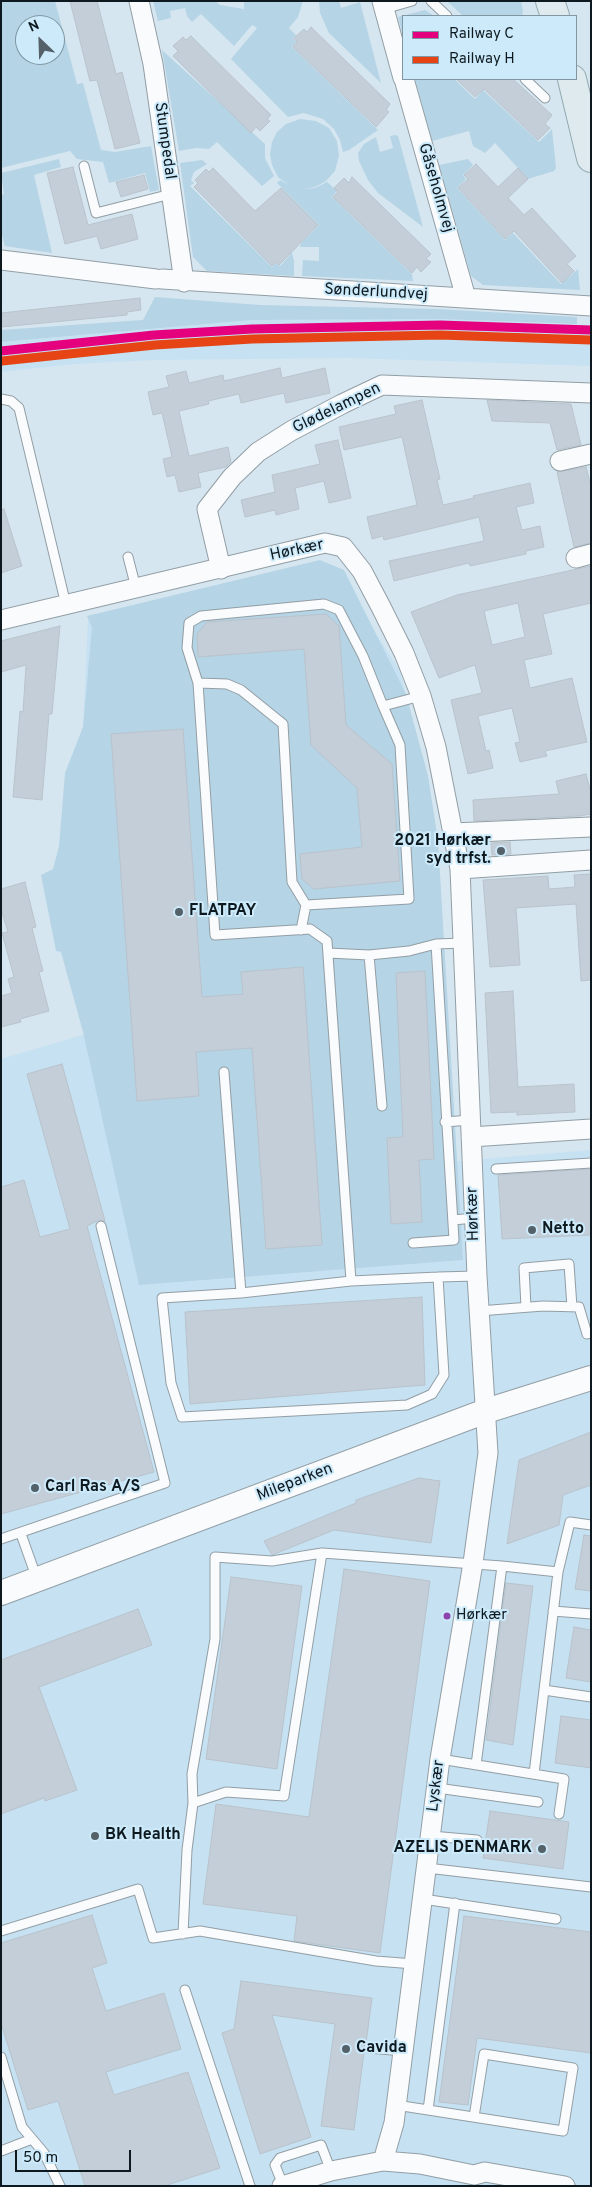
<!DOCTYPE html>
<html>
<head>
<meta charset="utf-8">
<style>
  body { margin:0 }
  #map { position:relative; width:592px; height:2187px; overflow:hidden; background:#d6e6f0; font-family:Overpass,sans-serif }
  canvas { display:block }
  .frame { position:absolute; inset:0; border:2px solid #0e191f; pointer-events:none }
  .legend { position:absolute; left:402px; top:15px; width:175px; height:65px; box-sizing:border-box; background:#cceafa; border:1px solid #8096a2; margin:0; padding:6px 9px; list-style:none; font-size:15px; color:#0e191f }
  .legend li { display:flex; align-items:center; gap:10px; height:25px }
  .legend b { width:25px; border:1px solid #8096a2 }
  .north { position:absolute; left:15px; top:15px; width:50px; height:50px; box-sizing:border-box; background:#cceafa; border:1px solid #8096a2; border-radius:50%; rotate:336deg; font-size:14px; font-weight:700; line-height:20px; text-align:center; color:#0e191f }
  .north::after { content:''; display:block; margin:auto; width:18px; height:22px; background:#546168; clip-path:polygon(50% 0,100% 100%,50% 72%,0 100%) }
  .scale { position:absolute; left:15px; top:2150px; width:116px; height:22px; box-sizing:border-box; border:2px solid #0e191f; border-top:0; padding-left:6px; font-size:15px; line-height:18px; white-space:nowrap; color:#0e191f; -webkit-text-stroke:4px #cceafa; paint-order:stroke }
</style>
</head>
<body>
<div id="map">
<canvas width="592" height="2187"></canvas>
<div class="frame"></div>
<ul class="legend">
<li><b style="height:6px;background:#e5007d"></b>Railway C</li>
<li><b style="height:6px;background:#e64415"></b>Railway H</li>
</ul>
<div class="north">N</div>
<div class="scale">50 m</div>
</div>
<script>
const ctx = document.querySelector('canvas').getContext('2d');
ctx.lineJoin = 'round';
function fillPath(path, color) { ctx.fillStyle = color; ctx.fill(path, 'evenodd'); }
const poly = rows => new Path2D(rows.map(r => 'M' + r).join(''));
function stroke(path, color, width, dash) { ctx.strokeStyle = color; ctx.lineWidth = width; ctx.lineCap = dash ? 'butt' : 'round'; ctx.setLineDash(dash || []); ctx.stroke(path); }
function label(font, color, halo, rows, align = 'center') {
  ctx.font = font + ' Overpass,sans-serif'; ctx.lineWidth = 4; ctx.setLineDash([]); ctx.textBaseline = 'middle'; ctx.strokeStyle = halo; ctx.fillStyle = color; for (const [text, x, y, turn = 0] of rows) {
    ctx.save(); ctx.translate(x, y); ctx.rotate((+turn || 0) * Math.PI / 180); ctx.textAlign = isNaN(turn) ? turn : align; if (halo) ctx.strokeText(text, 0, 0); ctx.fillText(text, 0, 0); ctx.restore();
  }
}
const built = poly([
  [350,319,439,319,591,325,591,366,349,358,155,360,75,364,1,372,1,342,252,320],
  [332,565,400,671,419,746,457,1161,591,1150,591,2186,1,2186,1,1059,89,1033,80,796,88,618]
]);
const green = poly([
  [1,1,55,1,77,84,83,83,101,150,115,152,151,146,159,190,150,192,145,173,109,183,103,162,77,159,70,151,1,168],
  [25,25,55,25,55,55,25,55],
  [153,1,215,1,220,5,244,9,244,1,303,1,298,17,289,28,296,35,293,38,296,42,292,47,378,130,349,150,343,152,340,140,334,129,323,119,304,113,288,117,231,59,257,28,252,25,234,46,201,14,192,22,187,16,185,8,170,11,171,18,158,21],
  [319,1,339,1,341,8,360,2,381,83,329,33,320,13],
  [447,1,521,1,523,11,522,16,463,16],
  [425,10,433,15,403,16,403,36,398,17],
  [162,50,265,144,265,158,274,176,262,186,217,142,209,149,196,148,179,151],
  [415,79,454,79,475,99,483,90,539,142,552,129,556,168,554,171,528,179,495,143,485,153,473,146,469,131,432,141],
  [300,119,316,121,329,128,337,141,339,156,335,171,326,181,315,187,302,189,315,188,327,182,337,191,332,197,412,274,413,281,302,276,303,260,319,261,319,247,300,247,301,243,319,225,277,183,280,180,289,185,278,177,272,165,270,154,272,142,277,132,286,124],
  [395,135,398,136,423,227,378,193,368,180,359,161,358,153,364,144,376,137,380,152,393,148,390,136],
  [59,159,61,167,34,175,52,253,5,246,1,232,1,195,4,194,1,173],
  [468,159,473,165,463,175,466,179,457,188,505,240,513,233,561,284,578,269,580,290,483,285,471,276,439,165],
  [202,160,207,164,194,172,191,180,194,183,190,186,192,188,272,267,276,263,280,266,290,255,288,252,291,249,294,261,294,276,207,271,193,257,180,163],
  [155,297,260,305,436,309,577,317,577,324,439,319,252,320,1,342,1,330,143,320],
  [320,560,344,570,406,694,428,776,438,840,463,1260,139,1285,83,1032,61,952,56,951,41,875,53,869,59,846,65,773,83,727,92,627,87,616]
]);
const building = poly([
  [70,1,97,1,116,74,122,72,140,143,115,149,97,80,90,81,70,1],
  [311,27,390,104,386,110,389,112,376,127,293,47,297,42,294,38,304,29,307,32,311,27],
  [191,36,271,115,267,119,270,121,260,131,256,127,251,133,173,56,178,51,173,46,183,37,186,40,191,36],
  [456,79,513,79,552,115,545,124,550,128,538,140,484,89,475,97,456,79],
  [476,164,498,187,518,168,528,179,508,198,524,215,532,208,576,256,567,264,574,271,562,283,514,231,505,239,458,188,468,179,464,175,476,164],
  [73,167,88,225,132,214,138,239,101,249,97,236,65,244,47,173,73,167],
  [213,168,255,211,281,188,318,225,279,265,276,262,272,266,194,187,198,183,195,180,206,169,209,172,213,168],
  [144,175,148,189,121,197,116,182,144,175],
  [352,177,431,254,426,259,431,262,421,272,417,267,412,273,333,197,338,192,334,188,344,178,349,183,352,177],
  [140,298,141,310,127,312,127,315,1,327,1,313,140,298],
  [280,368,282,378,325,368,330,393,286,403,284,393,241,403,239,394,208,401,209,404,179,411,189,456,228,447,231,462,226,467,198,473,201,487,179,492,175,475,167,477,163,459,172,457,162,413,153,415,148,392,169,387,166,376,186,371,189,383,223,375,224,381,280,368],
  [422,400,440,479,437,480,443,505,474,498,473,496,530,483,534,503,516,507,522,530,540,526,544,547,526,551,526,554,470,566,469,563,394,581,389,561,484,541,479,517,384,540,383,536,372,539,367,517,417,505,402,437,344,450,339,427,396,414,394,406,422,400],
  [487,400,571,404,581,445,557,450,550,423,492,421,487,400],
  [338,440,351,498,329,503,324,481,295,488,299,509,276,515,275,510,245,517,241,500,275,492,272,475,320,464,315,445,338,440],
  [586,467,591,486,591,543,574,547,557,472,586,467],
  [4,509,22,566,1,573,1,510,4,509],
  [591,566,591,603,543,614,552,654,524,660,530,688,572,678,587,742,545,751,547,756,520,762,515,743,520,742,512,708,478,716,486,751,489,750,493,768,468,774,451,700,482,693,475,665,439,678,411,612,457,595,591,566],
  [518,603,525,637,492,645,484,611,518,603],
  [326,614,339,626,346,725,392,764,400,881,314,889,302,879,300,854,362,847,357,788,311,745,304,649,198,657,197,634,207,622,326,614],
  [60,626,52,714,49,714,42,800,13,797,20,711,23,712,26,665,1,672,1,641,60,626],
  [183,729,202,997,243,994,241,972,303,967,322,1245,266,1249,252,1048,196,1052,199,1096,137,1101,111,734,183,729],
  [586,774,591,793,591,814,580,816,474,821,473,800,559,794,556,781,586,774],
  [510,842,511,854,492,855,491,843,510,842],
  [591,874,591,980,581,981,576,904,516,908,520,965,490,967,483,880,548,876,549,889,575,887,574,875,591,874],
  [25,882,36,927,32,928,43,971,39,972,49,1011,20,1019,21,1022,1,1027,1,996,12,993,8,979,14,977,2,933,8,932,1,909,1,889,25,882],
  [425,971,434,1159,419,1160,422,1222,391,1224,387,1138,403,1137,396,973,425,971],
  [513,991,518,1087,574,1084,575,1112,517,1115,517,1112,491,1113,485,993,513,991],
  [62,1064,105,1221,99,1220,87,1226,154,1472,1,1514,1,1187,24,1180,40,1237,70,1229,27,1074,62,1064],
  [591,1169,591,1235,502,1239,498,1175,591,1169],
  [422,1297,425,1385,190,1404,185,1312,422,1297],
  [591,1432,591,1485,563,1495,559,1525,507,1544,519,1460,591,1432],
  [419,1478,440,1481,431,1543,334,1530,272,1555,264,1541,356,1503,356,1500,419,1478],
  [584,1535,591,1536,591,1591,575,1589,584,1535],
  [344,1569,430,1581,380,1953,294,1941,297,1916,203,1904,216,1804,309,1817,344,1569],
  [231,1577,302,1586,277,1769,206,1759,231,1577],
  [506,1583,533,1586,513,1745,486,1740,506,1583],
  [138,1609,152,1645,39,1687,77,1790,45,1801,44,1798,1,1814,1,1660,138,1609],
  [574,1627,591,1630,591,1682,566,1678,574,1627],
  [561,1716,591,1720,591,1768,555,1763,561,1716],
  [490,1811,569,1822,563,1869,483,1858,490,1811],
  [92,1915,107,1963,92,1968,106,2011,164,1993,181,2049,106,2072,114,2095,188,2072,220,2168,164,2186,85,2186,58,2101,28,2110,1,2023,1,1943,92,1915],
  [464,1916,591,1932,591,2053,477,2038,468,2105,439,2102,464,1916],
  [241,1981,372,1998,366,2043,363,2047,364,2052,354,2130,321,2126,335,2024,272,2015,311,2137,260,2154,222,2033,234,2029,241,1981]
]);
const service = poly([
  [431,1,447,16],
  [384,9,412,1],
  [525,79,545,98],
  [84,166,96,213,171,194],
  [1,399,11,401,19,408,66,605],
  [128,557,136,588],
  [198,683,215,935,310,929,327,941,351,1281],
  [383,706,400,745,409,899,306,905,292,882,283,724,241,690,227,684,198,683,187,648,189,623,201,616,324,604,339,610,363,656,383,706,421,696],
  [301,930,306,905],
  [328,953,369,955,409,951,436,944,463,943],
  [369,955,382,1106],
  [224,1072,241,1293],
  [445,1122,470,1120],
  [496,1169,591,1163],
  [453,1220,474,1218],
  [413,1243,454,1240,436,944],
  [438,1277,444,1375,432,1394,407,1405,182,1417,171,1383,162,1298,241,1293,351,1281,438,1277,477,1276],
  [526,1307,524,1268,569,1264,572,1307],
  [479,1311,543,1306,579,1307,587,1334,591,1333],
  [21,1534,37,1579],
  [1,1539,165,1483,101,1226],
  [553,1611,591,1614],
  [544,1690,591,1697],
  [440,1759,564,1779,559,1814],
  [476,1765,502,1566],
  [534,1774,558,1572,570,1522,591,1525],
  [437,1788,538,1802],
  [193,1803,226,1792,284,1796,322,1553,502,1566,558,1572],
  [431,1836,477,1840],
  [427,1868,591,1887],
  [423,1899,556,1919],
  [1,1931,138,1889,153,1938,200,1931,376,1961,414,1964],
  [183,1934,187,1850,193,1803,192,1774,215,1639,215,1557,272,1561,322,1553],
  [185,1990,250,2186],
  [369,2048,403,2051],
  [1,2057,22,2127,44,2153,60,2186],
  [396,2105,563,2131,573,2068,484,2054,474,2117],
  [428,2110,455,1903],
  [1,2151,32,2139],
  [283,2185,275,2165,280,2158,321,2145,331,2171]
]);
const minor = poly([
  [139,1,153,64,184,282],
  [382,1,403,78],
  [404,79,466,298],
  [1,260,156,279],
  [162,279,591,306],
  [560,461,591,454],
  [576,558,591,554],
  [221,569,207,509,232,477,258,452,291,431,342,404,382,385,591,393],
  [1,620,325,543,343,547,362,571,381,607,404,653,421,696,436,747,460,869,477,1276,488,1453,473,1563,440,1759,394,2123,383,2161,331,2171,282,2186],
  [453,833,591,827],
  [460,869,591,860],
  [471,1137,591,1129],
  [383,2161,420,2164,474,2175,485,2172,565,2186]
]);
const tertiary = poly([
  [1,1593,486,1411,591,1378]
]);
const primary = poly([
  [550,1,555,16],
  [572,79,591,158]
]);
const rail1 = poly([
  [1,351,154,335,252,329,440,325,591,330]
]);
const rail2 = poly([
  [2,361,155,345,252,339,440,335,591,340]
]);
const markers = [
  [501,851,5,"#546168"],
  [179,912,5,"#546168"],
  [532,1230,5,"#546168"],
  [35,1488,5,"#546168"],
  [447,1616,4.5,"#8e44ad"],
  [95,1836,5,"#546168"],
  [542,1849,5,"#546168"],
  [346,2049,5,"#546168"]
];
const busNames = [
  ["Hørkær",456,1616]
];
const streetNames = [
  ["Stumpedal",164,141,82],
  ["Gåseholmvej",435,188,74],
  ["Sønderlundvej",376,293,3],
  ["Glødelampen",337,409,-26],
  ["Hørkær",297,551,-12],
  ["Hørkær",474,1214,-92],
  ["Mileparken",295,1483,-21],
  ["Lyskær",437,1786,-83]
];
const poiNames = [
  ["2021 Hørkær",491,842,"right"],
  ["syd trfst.",491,860,"right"],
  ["FLATPAY",189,912],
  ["Netto",542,1230],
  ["Carl Ras A/S",45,1488],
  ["BK Health",105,1836],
  ["AZELIS DENMARK",532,1849,"right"],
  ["Cavida",356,2049]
];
fillPath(built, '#c6e2f2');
fillPath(green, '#b5d4e5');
fillPath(building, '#c4ced8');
stroke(building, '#b9c3cc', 1);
stroke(service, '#929ea5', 11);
stroke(minor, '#929ea5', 21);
stroke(tertiary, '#929ea5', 26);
stroke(primary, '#91aab0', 30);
stroke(service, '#f9fbfd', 9);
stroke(minor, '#f9fbfd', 19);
stroke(tertiary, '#f9fbfd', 24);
stroke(primary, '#deeaed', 28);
stroke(rail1, '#e5007d', 9);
stroke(rail2, '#e64415', 9);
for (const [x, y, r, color] of markers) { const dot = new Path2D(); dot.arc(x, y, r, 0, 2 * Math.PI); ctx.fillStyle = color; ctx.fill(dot); stroke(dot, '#cceafa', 2); }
label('15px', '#0e191f', '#cceafa', busNames, 'left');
label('16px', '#0e191f', '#cceafa', streetNames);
label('bold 16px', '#0e191f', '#cceafa', poiNames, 'left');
</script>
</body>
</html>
